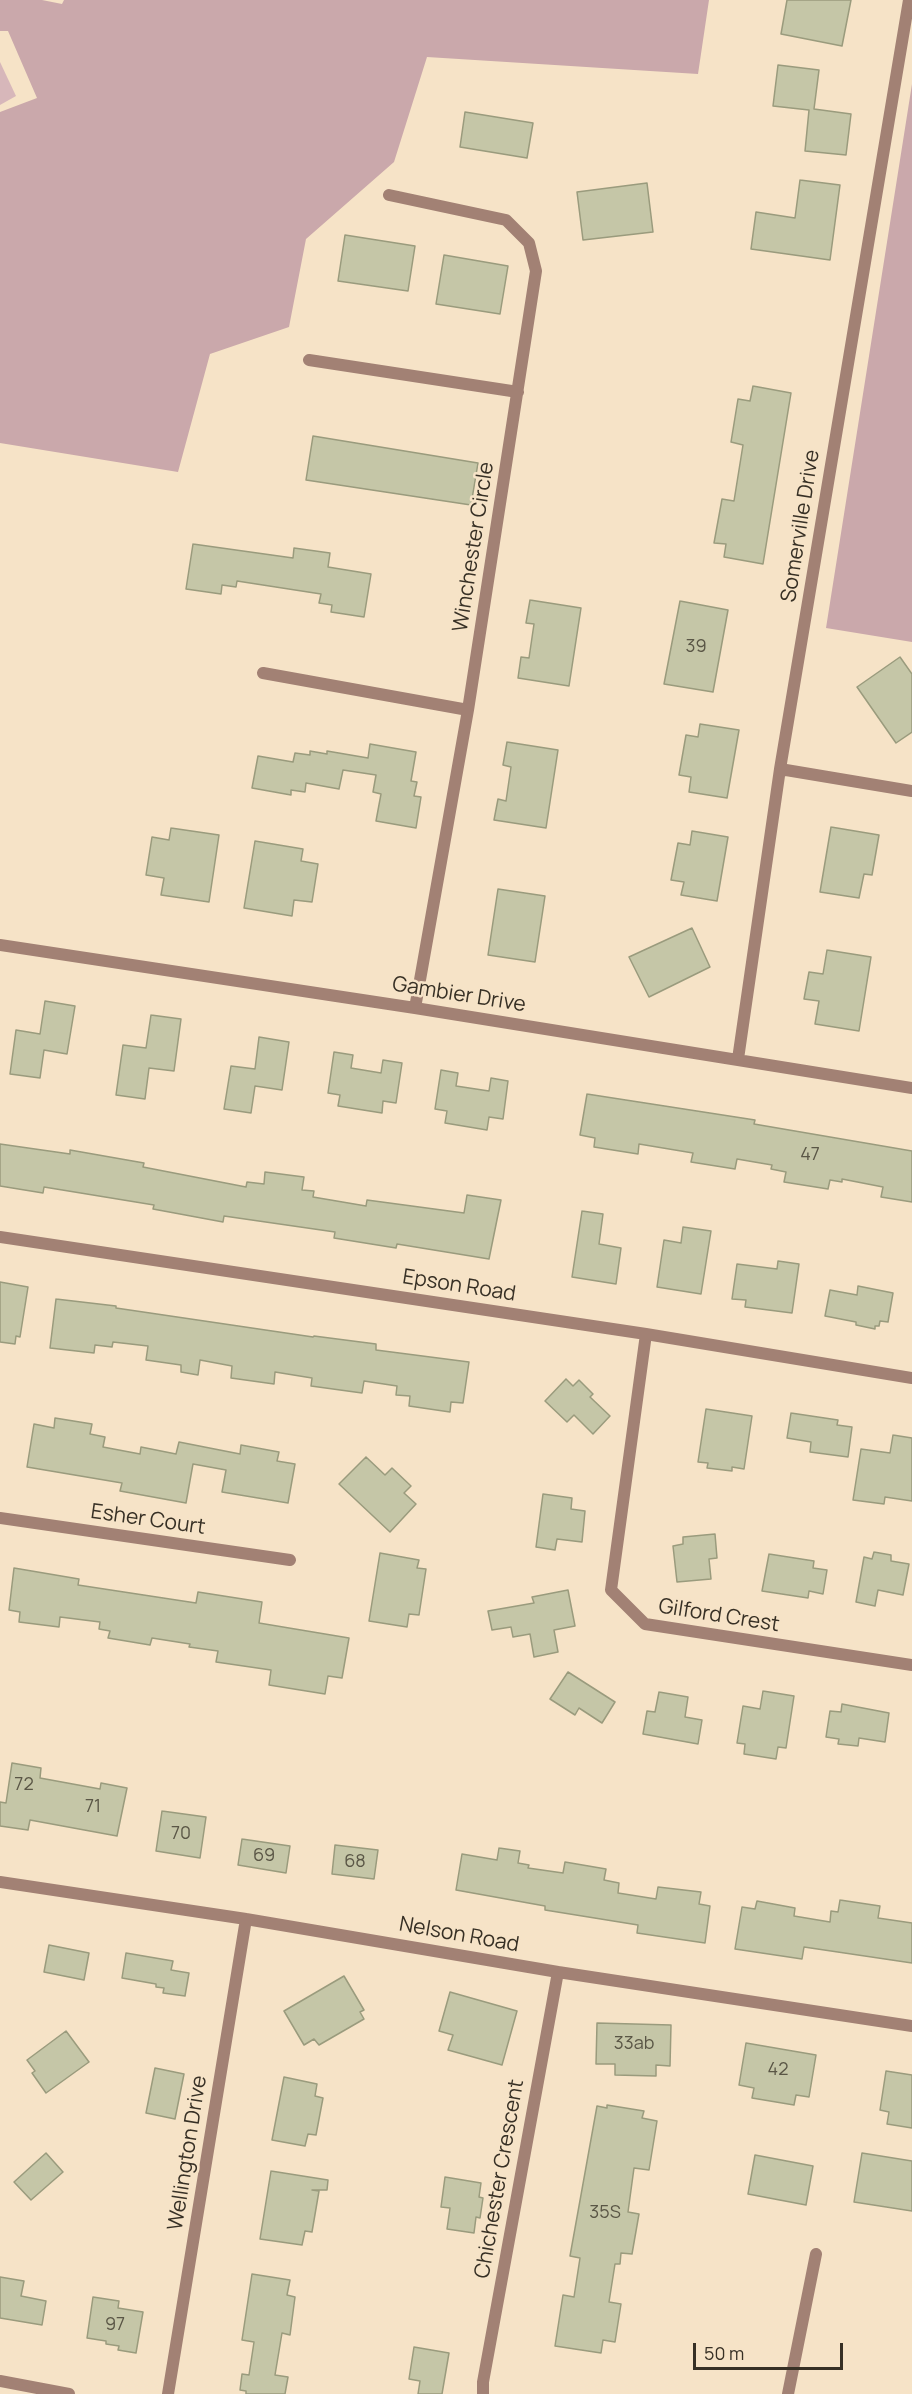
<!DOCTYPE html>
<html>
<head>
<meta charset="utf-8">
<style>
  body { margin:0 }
  #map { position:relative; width:912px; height:2394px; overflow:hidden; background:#f6e3c7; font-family:Manrope,sans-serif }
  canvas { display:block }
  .scale { position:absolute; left:693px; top:2343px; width:150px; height:27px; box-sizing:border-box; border:3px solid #373025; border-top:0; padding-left:8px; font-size:18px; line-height:21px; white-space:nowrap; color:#373025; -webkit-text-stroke:4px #f6e3c7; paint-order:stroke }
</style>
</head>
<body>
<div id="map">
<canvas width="912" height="2394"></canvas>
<div class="scale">50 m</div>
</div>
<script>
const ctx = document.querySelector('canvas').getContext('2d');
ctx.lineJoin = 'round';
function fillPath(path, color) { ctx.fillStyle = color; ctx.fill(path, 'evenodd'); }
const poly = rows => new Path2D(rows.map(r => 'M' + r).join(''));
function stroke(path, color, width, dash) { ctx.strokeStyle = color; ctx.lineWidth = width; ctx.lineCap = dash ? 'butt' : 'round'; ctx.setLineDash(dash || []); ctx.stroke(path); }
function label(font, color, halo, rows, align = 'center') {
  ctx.font = font + ' Manrope,sans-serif'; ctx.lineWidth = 5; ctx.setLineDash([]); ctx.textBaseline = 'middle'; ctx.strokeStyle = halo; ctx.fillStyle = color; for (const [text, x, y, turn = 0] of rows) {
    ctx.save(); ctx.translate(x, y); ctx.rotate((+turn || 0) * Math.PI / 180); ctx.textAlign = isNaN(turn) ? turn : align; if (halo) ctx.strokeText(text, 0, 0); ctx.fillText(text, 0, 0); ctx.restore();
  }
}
const green = poly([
  [0,62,16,96,0,105]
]);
const forest = poly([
  [0,0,42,0,62,4,64,0,709,0,698,74,427,57,394,162,306,239,289,327,210,354,178,472,0,443,0,112,37,98,8,31,0,31],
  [912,84,912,642,826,628]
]);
const building = poly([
  [787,0,851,0,842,46,781,34,787,0],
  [778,65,819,70,814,109,851,114,846,155,805,151,809,110,773,106,778,65],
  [465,112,533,123,527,158,460,147,465,112],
  [800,180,840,185,830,260,751,249,756,212,795,218,800,180],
  [647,183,653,232,583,240,577,192,647,183],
  [345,235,415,246,408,291,338,281,345,235],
  [444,255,508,266,500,314,436,304,444,255],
  [753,386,791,393,763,564,724,557,726,544,714,543,722,499,734,501,743,445,731,442,738,399,750,401,753,386],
  [313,436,478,463,471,505,306,480,313,436],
  [193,544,293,558,294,548,330,553,328,567,371,574,364,617,331,612,332,605,319,603,321,594,237,581,236,587,222,585,221,594,186,589,193,544],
  [530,600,581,608,569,686,518,678,521,657,529,658,534,624,526,623,530,600],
  [680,601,728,610,713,692,664,684,680,601],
  [900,657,912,674,912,732,896,743,857,687,900,657],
  [700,724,739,730,727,798,689,792,691,777,679,775,686,735,698,737,700,724],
  [507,742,558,750,546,828,494,820,498,799,506,801,511,767,503,765,507,742],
  [370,744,416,752,411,781,417,782,414,796,421,797,416,828,376,821,381,794,373,792,376,775,343,770,339,789,306,783,305,792,291,790,291,795,252,788,258,756,293,762,295,753,310,755,310,751,327,754,327,751,368,758,370,744],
  [831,827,879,835,872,875,864,874,859,898,820,892,831,827],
  [171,828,219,835,209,902,161,895,164,878,146,875,152,837,169,840,171,828],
  [692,831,728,837,717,901,681,895,684,882,671,880,678,843,690,845,692,831],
  [255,841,303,849,301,861,318,864,312,902,294,900,292,916,244,908,255,841],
  [498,889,545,896,535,962,488,955,498,889],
  [692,928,710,967,649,997,629,957,692,928],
  [827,950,871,957,859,1031,815,1024,819,1001,804,999,809,972,823,974,827,950],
  [45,1001,75,1006,67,1054,44,1050,40,1078,10,1074,16,1030,40,1034,45,1001],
  [151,1015,181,1019,174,1071,149,1068,145,1099,116,1095,123,1045,146,1048,151,1015],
  [259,1037,289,1042,282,1090,255,1086,251,1113,224,1109,231,1066,255,1069,259,1037],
  [334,1052,353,1055,351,1068,381,1073,383,1060,402,1063,396,1103,383,1101,382,1113,338,1106,340,1095,328,1093,334,1052],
  [441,1070,458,1073,456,1086,489,1091,491,1078,508,1081,503,1119,489,1117,487,1130,445,1123,447,1111,435,1109,441,1070],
  [587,1094,755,1120,754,1124,912,1151,912,1202,881,1197,883,1187,842,1179,842,1182,830,1180,828,1189,784,1182,786,1172,771,1169,772,1165,737,1159,735,1169,691,1162,693,1153,639,1144,638,1154,594,1147,595,1138,580,1135,587,1094],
  [0,1144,70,1154,70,1150,144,1163,143,1167,246,1187,247,1182,264,1184,265,1172,304,1177,302,1190,314,1191,313,1197,366,1206,367,1200,464,1213,467,1195,501,1200,489,1259,397,1244,396,1248,334,1238,335,1232,224,1216,223,1222,153,1209,154,1205,44,1187,43,1193,0,1186,0,1144],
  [582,1211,603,1214,599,1244,621,1248,616,1284,572,1277,582,1211],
  [683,1227,711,1231,701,1294,657,1287,664,1240,681,1243,683,1227],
  [778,1261,799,1264,792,1313,745,1307,746,1300,732,1299,737,1264,777,1269,778,1261],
  [0,1282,28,1287,20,1337,16,1336,15,1344,0,1342,0,1282],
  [858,1286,893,1293,888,1322,880,1321,879,1326,875,1326,875,1329,856,1325,856,1322,825,1316,830,1290,857,1295,858,1286],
  [56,1299,116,1306,116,1308,313,1337,314,1336,376,1344,376,1350,469,1362,463,1403,451,1402,450,1412,409,1406,410,1396,396,1395,397,1386,364,1381,362,1393,311,1386,312,1378,275,1372,274,1384,231,1378,232,1366,200,1360,198,1375,181,1372,181,1365,146,1360,148,1346,113,1342,112,1347,95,1345,94,1353,50,1348,56,1299],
  [566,1379,573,1386,579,1380,593,1394,590,1397,610,1416,593,1434,574,1415,567,1422,545,1401,566,1379],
  [706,1409,752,1416,744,1469,732,1467,732,1471,707,1468,708,1463,698,1462,706,1409],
  [791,1413,838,1420,837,1425,852,1427,848,1457,810,1452,811,1442,787,1438,791,1413],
  [55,1418,92,1424,90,1434,105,1437,103,1447,140,1454,141,1447,176,1454,179,1442,240,1454,241,1445,279,1452,277,1461,295,1464,288,1503,222,1492,226,1470,193,1464,186,1503,120,1491,122,1483,27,1467,34,1424,54,1428,55,1418],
  [893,1435,912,1438,912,1501,885,1497,884,1504,853,1500,861,1449,890,1453,893,1435],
  [366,1457,385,1475,392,1468,411,1486,404,1493,416,1504,390,1532,339,1484,366,1457],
  [543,1494,572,1498,571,1509,585,1511,582,1542,557,1539,555,1550,536,1547,543,1494],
  [715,1534,717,1558,709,1559,711,1579,677,1582,673,1546,683,1544,683,1537,715,1534],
  [874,1552,891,1555,891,1561,909,1564,903,1595,878,1590,875,1606,856,1602,864,1557,872,1559,874,1552],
  [380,1553,419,1560,417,1568,426,1569,419,1615,409,1614,407,1627,369,1621,380,1553],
  [769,1554,814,1561,813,1568,827,1570,823,1594,809,1591,808,1598,762,1591,769,1554],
  [14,1568,79,1579,78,1585,196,1603,198,1592,262,1602,259,1623,349,1638,342,1678,328,1676,325,1694,269,1685,271,1670,216,1662,218,1651,189,1647,190,1644,152,1638,150,1645,108,1638,110,1631,99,1629,100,1622,60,1617,59,1627,19,1622,20,1612,9,1610,14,1568],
  [568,1590,575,1626,554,1630,558,1652,534,1657,530,1634,513,1637,511,1627,492,1630,488,1611,534,1603,532,1597,568,1590],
  [568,1672,615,1702,602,1723,579,1708,575,1715,550,1699,568,1672],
  [763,1691,794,1696,786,1748,778,1747,776,1759,744,1754,745,1744,737,1743,743,1706,760,1709,763,1691],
  [659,1692,688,1697,685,1717,702,1720,698,1744,643,1734,647,1711,655,1712,659,1692],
  [842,1704,889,1713,885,1742,859,1738,858,1746,838,1744,839,1739,826,1737,830,1711,841,1712,842,1704],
  [12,1763,41,1768,40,1778,100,1789,101,1783,127,1788,117,1836,30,1820,28,1830,0,1826,0,1802,6,1803,12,1763],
  [162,1811,206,1817,200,1858,156,1851,162,1811],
  [242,1839,290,1846,286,1873,238,1865,242,1839],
  [335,1845,378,1850,374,1879,332,1874,335,1845],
  [499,1848,520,1851,518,1863,529,1865,528,1868,563,1873,565,1862,606,1869,604,1880,619,1883,618,1893,656,1899,658,1887,701,1892,699,1904,710,1906,705,1943,637,1933,638,1925,545,1910,545,1906,456,1890,462,1854,497,1860,499,1848],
  [840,1900,880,1906,878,1918,912,1923,912,1963,804,1947,802,1959,735,1949,742,1907,755,1909,757,1901,795,1908,794,1916,830,1922,831,1911,838,1912,840,1900],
  [49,1945,89,1953,84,1980,44,1972,49,1945],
  [126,1953,173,1961,171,1970,189,1973,185,1996,163,1993,164,1988,156,1987,156,1984,122,1978,126,1953],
  [344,1976,364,2010,360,2012,364,2019,319,2045,314,2039,304,2045,284,2011,344,1976],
  [450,1992,517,2011,502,2065,448,2050,453,2035,439,2031,450,1992],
  [597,2023,671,2025,670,2066,656,2065,656,2076,615,2075,615,2064,596,2064,597,2023],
  [66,2031,89,2062,46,2093,32,2073,35,2071,27,2060,66,2031],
  [746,2043,816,2055,809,2097,796,2095,794,2105,752,2098,754,2088,739,2085,746,2043],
  [155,2068,184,2074,175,2119,146,2113,155,2068],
  [886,2071,912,2075,912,2128,887,2124,889,2112,880,2110,886,2071],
  [284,2077,317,2084,315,2096,323,2098,316,2135,308,2134,305,2146,272,2140,284,2077],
  [607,2105,644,2111,642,2118,657,2121,649,2170,634,2168,628,2212,639,2214,632,2254,621,2253,620,2264,615,2264,609,2302,621,2304,615,2342,603,2340,601,2353,555,2346,563,2295,574,2297,580,2258,570,2256,597,2106,607,2108,607,2105],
  [46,2153,63,2172,31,2200,14,2182,46,2153],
  [862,2153,912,2161,912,2211,854,2202,862,2153],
  [755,2155,813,2166,806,2205,748,2194,755,2155],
  [271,2171,328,2180,327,2190,312,2190,319,2191,312,2232,305,2231,302,2245,260,2239,271,2171],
  [445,2177,481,2183,479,2197,483,2198,480,2218,476,2217,474,2233,447,2229,450,2208,441,2207,445,2177],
  [252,2274,290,2280,287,2295,295,2297,290,2335,282,2333,275,2375,288,2377,285,2394,246,2394,246,2391,240,2390,242,2374,249,2375,254,2342,242,2340,252,2274],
  [0,2277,24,2281,21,2296,46,2301,42,2325,0,2318,0,2277],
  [93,2297,119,2301,118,2308,143,2312,136,2353,118,2350,119,2346,106,2344,106,2341,87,2338,93,2297],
  [414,2347,449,2353,442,2394,418,2394,420,2381,409,2379,414,2347]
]);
const street = poly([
  [389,195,506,220,529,243,536,271,468,710,415,1008],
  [309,360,518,392],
  [263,673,468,710],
  [780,769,912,791],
  [0,945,415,1008,912,1088],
  [738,1059,780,769,909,0],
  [0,1237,646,1334,912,1378],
  [646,1334,611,1590,645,1624,912,1665],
  [0,1518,290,1560],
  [0,1882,246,1919,558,1972,912,2026],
  [0,2381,69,2394],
  [168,2394,246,1919],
  [483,2394,483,2382,558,1972],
  [788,2394,816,2254]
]);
const numberNames = [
  ["39",696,647],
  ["47",810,1155],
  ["72",24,1785],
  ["71",93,1807],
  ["70",181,1834],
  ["69",264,1856],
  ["68",355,1862],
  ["33ab",634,2044],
  ["42",778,2070],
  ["35S",605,2213],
  ["97",115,2325]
];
const streetNames = [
  ["Somerville Drive",801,526,-81],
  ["Winchester Circle",474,547,-81],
  ["Gambier Drive",459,995,9],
  ["Epson Road",459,1286,9],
  ["Esher Court",148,1520,8],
  ["Gilford Crest",719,1616,9],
  ["Nelson Road",459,1935,10],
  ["Wellington Drive",188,2153,-81],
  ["Chichester Crescent",500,2179,-80]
];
fillPath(green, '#d7b7ba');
fillPath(forest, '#caa8ab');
fillPath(building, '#c5c6a7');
stroke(building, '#9a9b7d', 1.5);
stroke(street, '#a28174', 12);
label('18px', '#5a5646', null, numberNames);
label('21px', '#373025', '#f6e3c7', streetNames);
</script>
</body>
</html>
